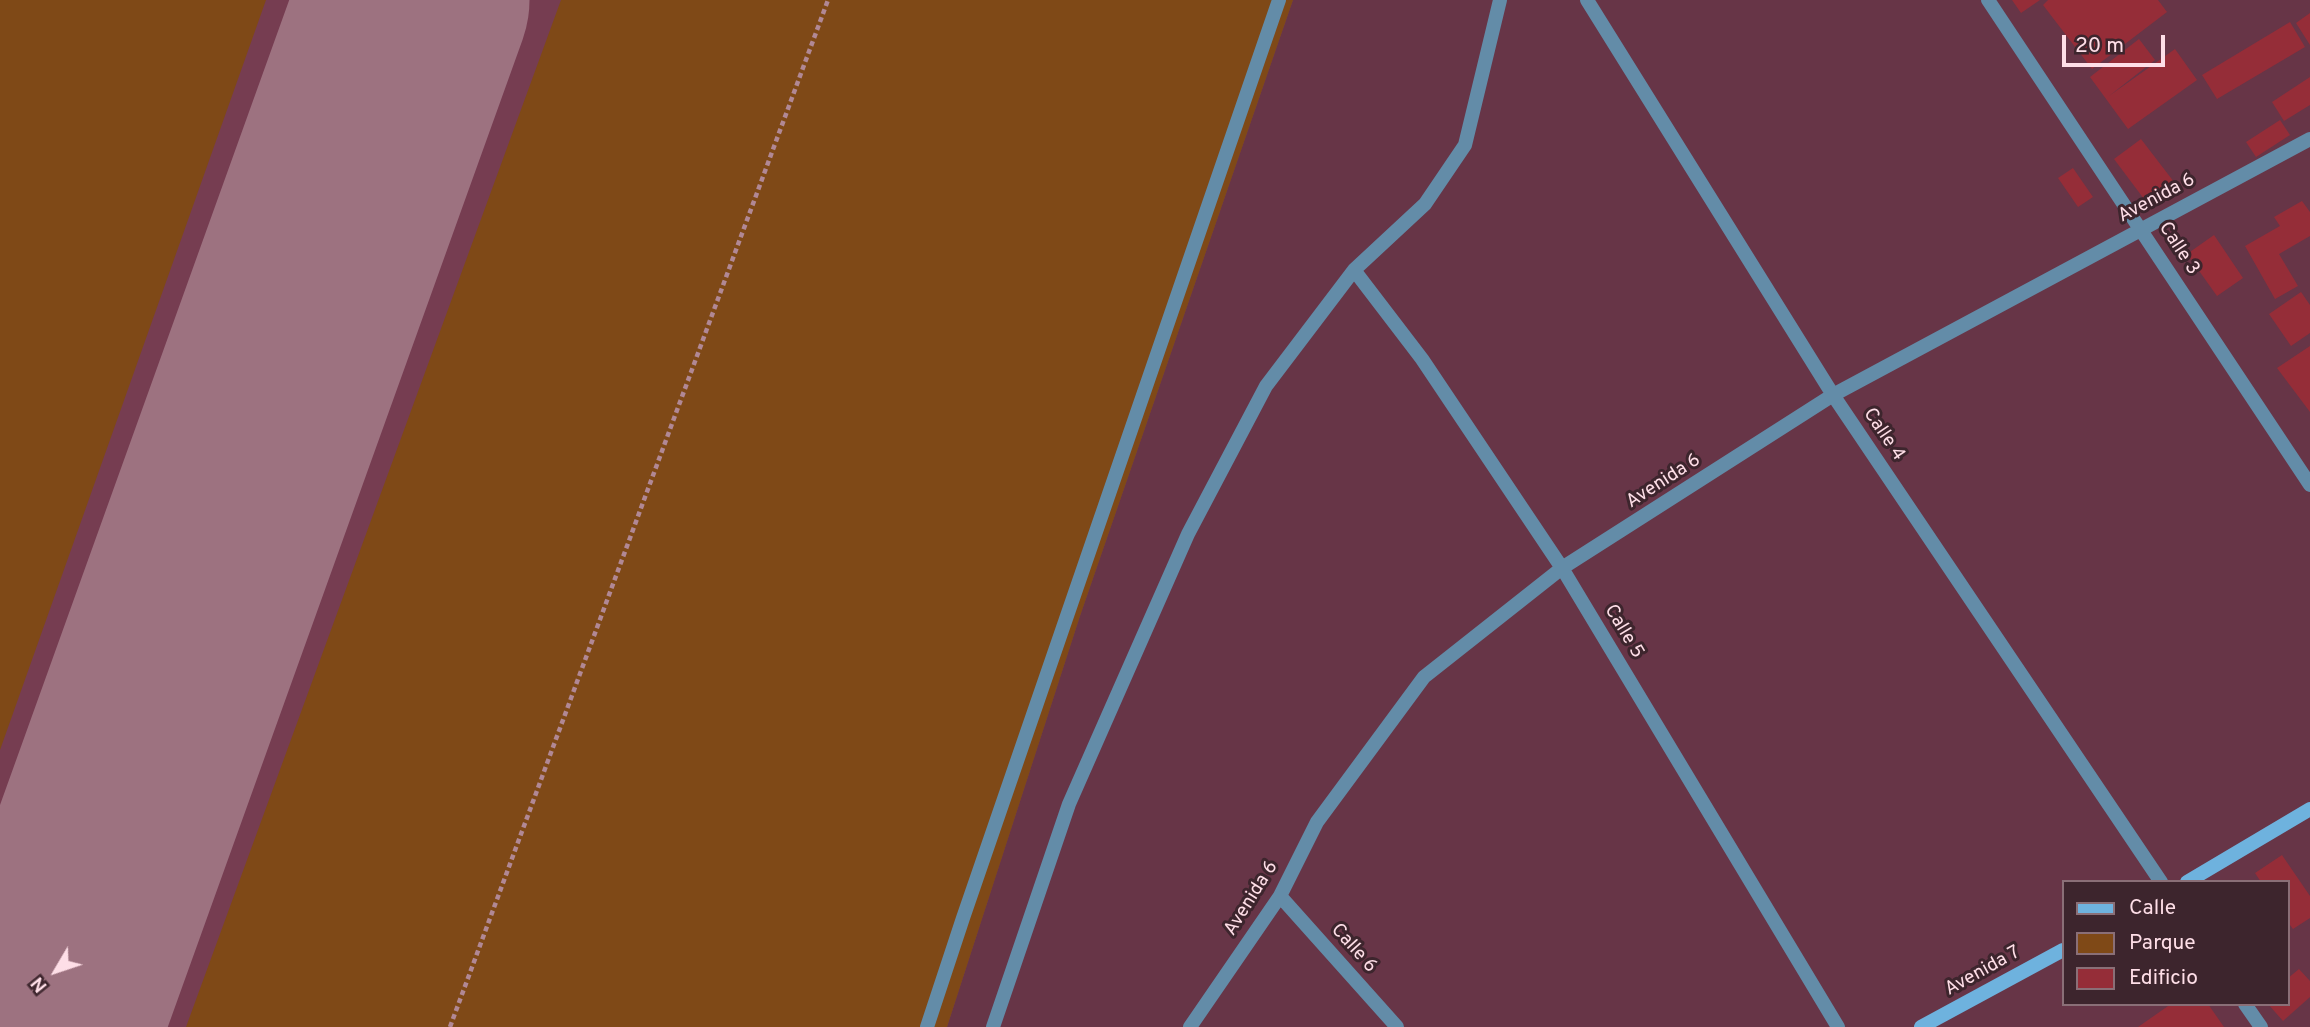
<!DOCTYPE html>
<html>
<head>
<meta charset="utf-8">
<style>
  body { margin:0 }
  #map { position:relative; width:2310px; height:1027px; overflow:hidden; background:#673547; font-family:Overpass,sans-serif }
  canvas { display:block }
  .legend { position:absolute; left:2062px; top:880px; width:228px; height:126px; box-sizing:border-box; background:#3d252d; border:2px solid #8a6f77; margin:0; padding:9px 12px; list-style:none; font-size:21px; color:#fedee7 }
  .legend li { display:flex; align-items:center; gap:14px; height:35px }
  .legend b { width:35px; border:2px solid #8a6f77 }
  .north { position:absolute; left:21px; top:936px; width:70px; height:70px; -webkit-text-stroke:5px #3d252d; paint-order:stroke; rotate:231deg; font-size:19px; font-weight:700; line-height:28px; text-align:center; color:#fedee7 }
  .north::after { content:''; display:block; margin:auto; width:24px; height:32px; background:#fedee7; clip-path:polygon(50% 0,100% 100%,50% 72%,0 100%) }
  .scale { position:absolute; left:2062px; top:35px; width:103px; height:32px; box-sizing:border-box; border:4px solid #fedee7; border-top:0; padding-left:9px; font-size:21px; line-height:24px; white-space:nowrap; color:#fedee7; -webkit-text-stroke:5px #3d252d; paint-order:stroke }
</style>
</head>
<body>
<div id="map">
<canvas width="2310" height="1027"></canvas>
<ul class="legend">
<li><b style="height:9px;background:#6eb2de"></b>Calle</li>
<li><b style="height:19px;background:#7f4917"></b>Parque</li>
<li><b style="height:19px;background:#952d38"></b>Edificio</li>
</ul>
<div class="north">N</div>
<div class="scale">20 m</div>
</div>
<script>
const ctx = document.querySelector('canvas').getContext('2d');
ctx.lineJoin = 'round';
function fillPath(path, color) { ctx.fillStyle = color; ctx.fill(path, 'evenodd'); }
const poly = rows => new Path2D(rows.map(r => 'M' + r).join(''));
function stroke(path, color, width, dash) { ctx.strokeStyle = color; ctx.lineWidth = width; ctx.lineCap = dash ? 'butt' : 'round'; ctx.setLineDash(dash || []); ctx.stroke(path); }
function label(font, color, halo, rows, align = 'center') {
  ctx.font = font + ' Overpass,sans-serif'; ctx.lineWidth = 6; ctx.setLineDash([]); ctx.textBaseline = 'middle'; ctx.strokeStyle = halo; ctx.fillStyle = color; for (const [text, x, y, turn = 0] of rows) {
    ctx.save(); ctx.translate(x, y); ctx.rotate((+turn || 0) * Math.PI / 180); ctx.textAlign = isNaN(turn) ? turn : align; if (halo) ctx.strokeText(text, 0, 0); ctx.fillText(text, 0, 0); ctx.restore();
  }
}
const built = poly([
  [0,0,1293,0,1080,616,947,1027,0,1027]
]);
const green = poly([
  [0,0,266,0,0,750],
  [561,0,1293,0,1080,616,947,1027,186,1027]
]);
const runway = poly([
  [44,1027,413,0]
]);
const building = poly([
  [2012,0,2040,0,2021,13],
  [2048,0,2158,0,2167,12,2092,69,2043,5],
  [2310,13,2310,45,2296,23],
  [2290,22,2305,47,2217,99,2202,75],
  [2139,39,2155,60,2109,96,2175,49,2197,80,2128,129,2090,77],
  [2310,77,2310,105,2284,121,2272,102],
  [2280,120,2290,135,2256,157,2246,142],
  [2141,139,2174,182,2147,203,2114,159],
  [2073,168,2093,197,2078,207,2058,178],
  [2302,201,2310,212,2310,236,2279,254,2298,286,2275,299,2245,246,2280,226,2274,217],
  [2214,235,2243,278,2217,296,2187,254],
  [2301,292,2310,305,2310,333,2291,346,2269,314],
  [2310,346,2310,412,2277,368],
  [2282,855,2310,896,2310,918,2293,929,2287,921,2287,882,2261,882,2255,873],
  [2299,969,2310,981,2310,997,2283,1021,2268,1004,2287,1004,2287,979],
  [2171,1004,2208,1004,2224,1027,2138,1027]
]);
const path = poly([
  [450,1027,828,0]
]);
const lane = poly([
  [927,1027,963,918,1279,0]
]);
const street = poly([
  [1587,0,1833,395,2161,882],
  [1988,0,2310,485],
  [1354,270,1422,359,1562,568,1838,1027],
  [1280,896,1397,1027],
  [2245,1004,2261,1027],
  [993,1027,1069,804,1188,534,1266,386,1354,270,1425,204,1465,145,1500,0],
  [1190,1027,1280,896,1317,822,1424,677,1562,568,1833,395,2310,139]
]);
const secondary = poly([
  [2187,882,2310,809],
  [1921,1027,2063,950]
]);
const streetNames = [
  ["Avenida 6",2157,199,-28],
  ["Calle 3",2178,249,57],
  ["Calle 4",1883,435,56],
  ["Avenida 6",1664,482,-33],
  ["Calle 5",1623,632,59],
  ["Avenida 6",1252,899,-58],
  ["Calle 6",1353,949,48],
  ["Avenida 7",1983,972,-29]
];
fillPath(built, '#763d51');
fillPath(green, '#7f4917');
stroke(runway, '#9d7280', 233);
fillPath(building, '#952d38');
stroke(path, '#b18895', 4.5, [5, 3.5]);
stroke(lane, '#638ca8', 14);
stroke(street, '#638ca8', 14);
stroke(secondary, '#6eb2de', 14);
label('19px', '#fedee7', '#3d252d', streetNames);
</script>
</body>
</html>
